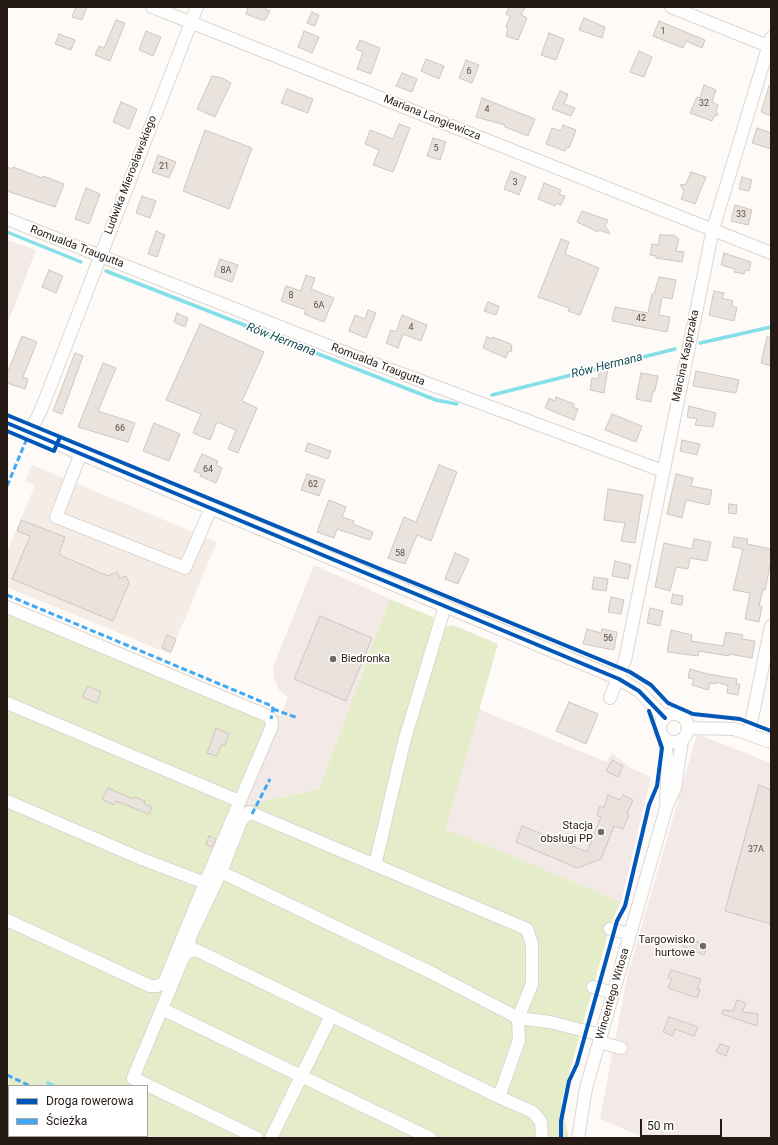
<!DOCTYPE html>
<html>
<head>
<meta charset="utf-8">
<style>
  body { margin:0 }
  #map { position:relative; width:778px; height:1145px; overflow:hidden; background:#fdfaf7; font-family:Roboto,sans-serif }
  canvas { display:block }
  .frame { position:absolute; inset:0; border:8px solid #251b14; pointer-events:none }
  .legend { position:absolute; left:8px; top:1085px; width:140px; height:52px; box-sizing:border-box; background:#fff; border:1px solid #a8a4a1; margin:0; padding:5px 7px; list-style:none; font-size:12px; color:#251b14 }
  .legend li { display:flex; align-items:center; gap:8px; height:20px }
  .legend b { width:20px; border:1px solid #a8a4a1 }
  .scale { position:absolute; left:640px; top:1119px; width:82px; height:18px; box-sizing:border-box; border:2px solid #251b14; border-top:0; padding-left:5px; font-size:12px; line-height:14px; white-space:nowrap; color:#251b14; -webkit-text-stroke:3px #fff; paint-order:stroke }
</style>
</head>
<body>
<div id="map">
<canvas width="778" height="1145"></canvas>
<div class="frame"></div>
<ul class="legend">
<li><b style="height:5px;background:#0057b8"></b>Droga rowerowa</li>
<li><b style="height:5px;background:#3fa9f5"></b>Ścieżka</li>
</ul>
<div class="scale">50 m</div>
</div>
<script>
const ctx = document.querySelector('canvas').getContext('2d');
ctx.lineJoin = 'round';
function fillPath(path, color) { ctx.fillStyle = color; ctx.fill(path, 'evenodd'); }
const poly = rows => new Path2D(rows.map(r => 'M' + r).join(''));
function stroke(path, color, width, dash) { ctx.strokeStyle = color; ctx.lineWidth = width; ctx.lineCap = dash ? 'butt' : 'round'; ctx.setLineDash(dash || []); ctx.stroke(path); }
function label(font, color, halo, rows, align = 'center') {
  ctx.font = font + ' Roboto,sans-serif'; ctx.lineWidth = 3.5; ctx.setLineDash([]); ctx.textBaseline = 'middle'; ctx.strokeStyle = halo; ctx.fillStyle = color; for (const [text, x, y, turn = 0] of rows) {
    ctx.save(); ctx.translate(x, y); ctx.rotate((+turn || 0) * Math.PI / 180); ctx.textAlign = isNaN(turn) ? turn : align; if (halo) ctx.strokeText(text, 0, 0); ctx.fillText(text, 0, 0); ctx.restore();
  }
}
const commercial = poly([
  [7,240,36,250,7,325],
  [314,565,390,599,319,789,243,806,288,697,279,690,274,678,273,667],
  [478,709,607,762,612,753,631,768,651,777,621,902,494,848,444,830],
  [697,734,771,763,771,1138,644,1138,600,1119,627,977]
]);
const built = poly([
  [32,465,217,542,170,654,7,587,7,553,35,485,25,481]
]);
const green = poly([
  [390,599,433,617,434,623,438,624,446,627,453,625,498,644,445,830,494,848,621,902,611,923,561,1102,569,1138,7,1138,7,603,166,666,280,716,243,806,319,789],
  [9,1086,147,1086,147,1136,9,1136]
]);
const stream = poly([
  [7,232,81,262],
  [106,271,436,400,457,404],
  [700,343,771,327],
  [492,395,675,349],
  [48,1083,54,1086]
]);
const building = poly([
  [76,7,87,7,82,20,72,17,76,7],
  [248,7,266,7,265,9,270,11,265,20,261,20,246,14,248,7],
  [509,7,525,7,521,15,527,18,518,40,506,36,508,28,506,27,510,16,506,14,509,7],
  [312,12,319,15,315,26,307,23,312,12],
  [584,18,605,27,602,38,579,30,584,18],
  [116,20,125,23,110,61,95,55,99,46,104,48,116,20],
  [659,21,705,40,702,48,686,41,683,48,653,36,659,21],
  [146,31,161,37,153,56,139,50,146,31],
  [304,31,319,37,312,53,298,47,304,31],
  [549,33,564,39,556,60,541,55,549,33],
  [59,34,75,40,71,50,55,44,59,34],
  [360,40,380,48,371,74,357,69,363,52,356,49,360,40],
  [639,51,652,57,644,77,630,72,639,51],
  [426,59,444,66,439,79,421,71,426,59],
  [466,60,479,65,472,83,459,78,466,60],
  [402,73,417,79,412,92,396,86,402,73],
  [212,76,222,78,231,83,215,117,197,109,212,76],
  [704,85,716,90,712,102,718,105,716,111,718,115,714,116,712,121,690,113,697,97,700,98,704,85],
  [769,86,771,87,771,116,761,112,769,86],
  [287,89,313,99,308,113,281,103,287,89],
  [560,91,568,94,564,104,575,108,571,116,552,109,560,91],
  [482,98,535,119,528,136,505,127,505,125,476,117,482,98],
  [121,102,137,109,129,129,113,122,121,102],
  [399,124,410,128,393,172,373,165,379,150,365,144,370,130,393,139,399,124],
  [563,125,576,130,569,148,567,147,565,151,546,144,552,128,561,131,563,125],
  [757,128,771,133,771,149,752,143,757,128],
  [205,130,252,148,229,209,183,191,205,130],
  [433,138,446,142,440,160,427,156,433,138],
  [158,155,176,162,169,178,152,172,158,155],
  [7,167,12,169,13,167,42,178,43,176,64,184,55,207,7,191,7,167],
  [511,171,526,177,519,195,504,189,511,171],
  [691,172,706,177,695,204,681,199,684,191,680,185,686,184,691,172],
  [742,177,752,180,749,191,739,189,742,177],
  [544,183,561,190,559,194,565,196,561,205,556,203,555,206,538,199,544,183],
  [86,188,100,194,89,224,75,219,86,188],
  [142,196,156,201,150,218,136,213,142,196],
  [735,205,752,210,748,225,731,221,735,205],
  [582,211,608,220,605,226,610,234,599,230,598,232,577,222,582,211],
  [156,231,165,235,157,257,148,254,156,231],
  [660,235,674,235,679,239,676,251,684,252,682,262,656,258,656,256,650,255,652,244,658,245,660,235],
  [561,239,569,242,565,254,599,268,580,315,568,311,569,308,538,297,561,239],
  [724,253,751,262,749,271,745,270,744,274,734,272,735,269,721,265,724,253],
  [220,259,238,265,232,282,214,276,220,259],
  [49,270,63,276,56,293,42,287,49,270],
  [306,275,315,278,311,289,334,298,324,322,304,314,306,310,281,301,286,286,301,291,306,275],
  [659,277,676,280,672,299,662,297,659,315,670,317,667,332,612,321,615,307,648,313,652,294,654,294,659,277],
  [714,291,724,293,722,298,733,301,732,306,737,308,734,321,709,315,714,291],
  [488,302,499,306,496,315,484,311,488,302],
  [368,310,376,313,366,338,349,331,355,315,365,319,368,310],
  [177,313,188,318,185,327,174,322,177,313],
  [402,315,427,325,421,341,403,334,398,348,386,343,391,330,396,332,402,315],
  [200,324,264,352,242,401,257,408,238,453,228,449,236,430,217,422,210,440,193,433,201,414,166,400,200,324],
  [22,336,37,342,23,377,28,379,25,389,7,383,7,374,22,336],
  [487,337,492,339,493,337,511,344,512,351,508,352,506,358,483,348,487,337],
  [767,337,771,337,771,366,761,363,767,337],
  [75,353,83,356,62,414,53,411,75,353],
  [601,361,609,362,604,393,590,390,592,378,598,379,601,361],
  [103,363,116,368,98,411,135,423,128,442,78,427,103,363],
  [696,371,739,380,736,393,693,386,696,371],
  [641,373,658,376,655,391,653,391,651,402,636,399,641,373],
  [556,397,574,404,573,407,578,409,574,420,545,408,549,398,555,401,556,397],
  [689,406,716,413,713,427,695,425,697,419,687,417,689,406],
  [612,414,642,426,636,442,605,430,612,414],
  [154,423,180,434,169,461,143,451,154,423],
  [682,440,700,444,697,455,680,451,682,440],
  [308,443,331,451,328,459,305,451,308,443],
  [202,454,218,461,216,465,222,468,216,483,200,476,201,474,194,471,202,454],
  [439,465,457,472,431,541,417,535,405,564,388,558,404,517,416,522,439,465],
  [307,474,325,480,319,496,301,490,307,474],
  [676,474,693,478,691,486,712,490,709,505,686,500,682,518,667,514,676,474],
  [608,489,643,495,635,543,621,541,625,523,604,520,608,489],
  [329,500,346,507,342,517,354,521,353,524,373,532,370,540,337,529,334,538,317,532,329,500],
  [729,504,737,505,736,514,728,513,729,504],
  [21,520,65,537,59,554,62,556,108,576,117,572,120,578,126,576,129,583,113,621,12,579,30,536,17,531,21,520],
  [734,537,748,539,747,544,771,549,771,561,765,590,763,589,759,606,762,606,759,622,745,619,750,593,733,590,743,549,732,547,734,537],
  [694,539,711,542,707,561,690,558,688,569,676,567,670,591,655,587,664,543,692,549,694,539],
  [455,553,469,559,458,584,445,579,455,553],
  [615,561,631,565,628,579,612,576,615,561],
  [594,577,608,579,606,591,592,589,594,577],
  [673,594,683,596,682,605,671,603,673,594],
  [611,597,624,600,621,614,608,612,611,597],
  [650,608,663,611,660,626,647,623,650,608],
  [320,616,372,638,346,701,294,679,320,616],
  [587,629,601,633,602,629,617,632,614,650,583,644,587,629],
  [671,630,692,635,691,641,723,646,726,632,743,635,742,639,755,641,752,658,729,654,729,656,699,651,698,656,667,652,671,630],
  [167,635,176,639,171,652,162,648,167,635],
  [690,669,708,674,737,679,736,684,740,684,738,695,727,693,728,686,717,682,716,684,710,683,708,690,692,685,694,679,688,678,690,669],
  [88,686,101,692,97,703,82,697,88,686],
  [569,702,598,714,586,744,556,731,569,702],
  [216,728,229,734,225,745,222,744,217,756,207,753,216,728],
  [612,760,623,766,618,777,606,771,612,760],
  [759,785,771,790,771,924,725,911,759,785],
  [108,788,133,799,134,797,145,801,144,804,152,807,149,814,116,801,114,805,102,799,108,788],
  [608,795,620,800,623,795,633,800,627,814,629,815,623,829,614,826,601,859,577,868,516,842,522,826,587,852,601,817,597,816,600,806,604,808,608,795],
  [209,836,216,839,212,847,206,845,209,836],
  [686,937,707,946,704,955,682,946,686,937],
  [671,970,701,979,697,989,700,989,697,998,668,988,672,979,668,978,671,970],
  [737,1000,746,1003,742,1012,758,1014,757,1026,722,1014,723,1010,733,1011,737,1000],
  [669,1017,698,1027,694,1036,675,1029,673,1036,663,1032,669,1017],
  [720,1044,729,1047,726,1056,716,1052,720,1044]
]);
const path = poly([
  [638,951,641,943]
]);
const minor = poly([
  [152,7,771,253],
  [671,7,768,46],
  [7,219,354,356,663,471],
  [7,423,619,679,639,691,665,718],
  [30,432,41,410,197,7],
  [81,453,56,517,185,568,211,508],
  [7,607,268,716,271,719,272,726,205,883,142,859,7,801],
  [610,698,625,660,713,229,771,38],
  [7,703,239,801],
  '660 728a14 14 0 1 1 28 0a14 14 0 1 1-28 0Z',
  [689,728,734,729,771,742],
  [749,733,771,626],
  [664,738,668,760,666,802],
  [221,872,241,821,249,812,375,865,404,742,445,606],
  [7,920,150,986,157,986,164,983,205,883],
  [610,929,630,934],
  [191,951,189,939,221,872,432,973,518,1018,532,984,532,944,527,929,375,865],
  [593,987,613,993],
  [162,1009,430,1138],
  [599,1042,621,1048],
  [499,1097,533,1112,541,1122,542,1138],
  [106,1138,107,1136],
  [257,1138,133,1078,185,953,196,950,499,1097,519,1040,518,1018,550,1022,601,1035],
  [271,1138,331,1016],
  [578,1138,586,1088,667,805,675,788,682,740]
]);
const quiet = poly([
  [7,486,28,436],
  [7,595,272,706,273,709,271,719],
  [273,709,298,718],
  [252,814,270,779],
  [7,1075,30,1086],
  [138,1136,142,1138]
]);
const cycleway = poly([
  [7,415,630,672,651,685,668,703,693,714,740,719,771,731],
  [7,423,619,679,639,691,665,718],
  [7,431,54,451,60,437],
  [561,1138,561,1121,569,1081,577,1064,617,921,625,906,649,805,657,786,662,748,649,711]
]);
const markers = [
  [333,659,4,"#716963"],
  [601,832,4,"#716963"],
  [703,946,4,"#716963"]
];
const numberNames = [
  ["1",663,32],
  ["6",469,72],
  ["32",704,104],
  ["4",487,110],
  ["5",436,149],
  ["21",164,167],
  ["3",515,183],
  ["33",741,215],
  ["8A",226,271],
  ["8",291,296],
  ["6A",319,306],
  ["42",641,319],
  ["4",411,328],
  ["66",120,429],
  ["64",208,470],
  ["62",313,485],
  ["58",400,554],
  ["56",608,639],
  ["37A",756,850]
];
const streetNames = [
  ["Mariana Langiewicza",432,118,22],
  ["Ludwika Mierosławskiego",131,175,-69],
  ["Romualda Traugutta",77,247,21],
  ["Marcina Kasprzaka",686,356,-78],
  ["Romualda Traugutta",378,365,21],
  ["Wincentego Witosa",613,994,-74]
];
const poiNames = [
  ["Biedronka",341,659,"left"],
  ["Stacja",593,826],
  ["obsługi PP",593,839],
  ["Targowisko",695,940],
  ["hurtowe",695,953]
];
const waterNames = [
  ["Rów Hermana",281,340,21],
  ["Rów Hermana",607,366,-14]
];
fillPath(commercial, '#f3e9e6');
fillPath(built, '#f5ece5');
fillPath(green, '#e5ecc9');
stroke(stream, '#85dfe8', 3.5);
fillPath(building, '#eae3dd');
stroke(building, '#cdc7c2', 1);
stroke(minor, '#dcd6d0', 14);
stroke(path, '#e3e1e1', 2, [1, 3]);
stroke(minor, '#fffefe', 12);
stroke(quiet, '#3fa9f5', 3, [6, 3]);
stroke(cycleway, '#0057b8', 4);
for (const [x, y, r, color] of markers) { const dot = new Path2D(); dot.arc(x, y, r, 0, 2 * Math.PI); ctx.fillStyle = color; ctx.fill(dot); stroke(dot, '#fff', 1.5); }
label('9px', '#584f48', null, numberNames);
label('11px', '#251b14', '#fff', streetNames);
label('11px', '#251b14', '#fff', poiNames, 'right');
label('italic 12px', '#174e55', '#fff', waterNames);
</script>
</body>
</html>
